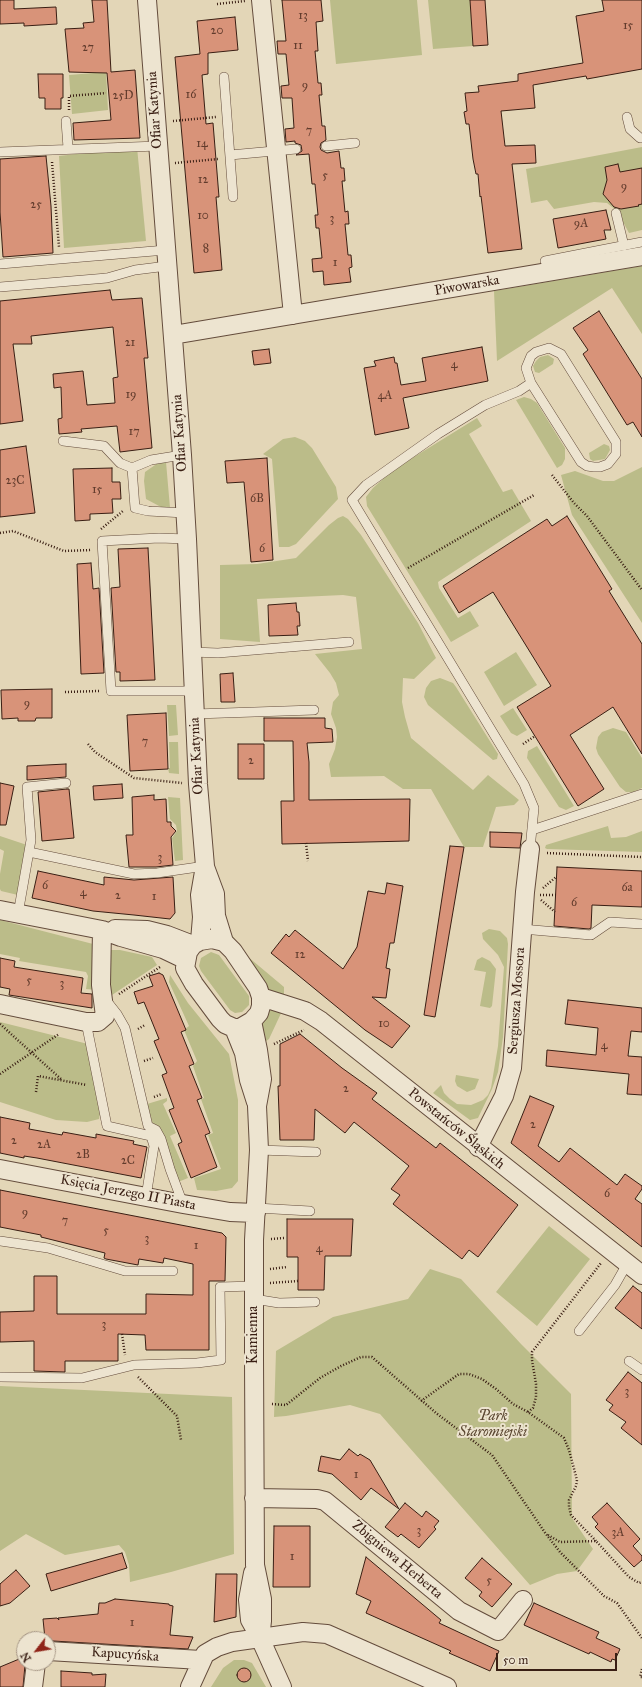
<!DOCTYPE html>
<html>
<head>
<meta charset="utf-8">
<style>
  body { margin:0 }
  #map { position:relative; width:642px; height:1687px; overflow:hidden; background:#e3d6b7; font-family:"IM FELL Great Primer",serif }
  canvas { display:block }
  .north { position:absolute; left:16px; top:1631px; width:40px; height:40px; box-sizing:border-box; background:#ede4d0; border:1px solid #a59584; border-radius:50%; rotate:239deg; font-size:11px; font-weight:700; line-height:16px; text-align:center; color:#391e13 }
  .north::after { content:''; display:block; margin:auto; width:14px; height:18px; background:#8f2418; clip-path:polygon(50% 0,100% 100%,50% 72%,0 100%) }
  .scale { position:absolute; left:496px; top:1653px; width:121px; height:18px; box-sizing:border-box; border:2px solid #391e13; border-top:0; padding-left:5px; font-size:12px; line-height:14px; white-space:nowrap; color:#391e13; -webkit-text-stroke:3px #ede4d0; paint-order:stroke }
</style>
</head>
<body>
<div id="map">
<canvas width="642" height="1687"></canvas>
<div class="north">N</div>
<div class="scale">50 m</div>
</div>
<script>
const ctx = document.querySelector('canvas').getContext('2d');
ctx.lineJoin = 'round';
function fillPath(path, color) { ctx.fillStyle = color; ctx.fill(path, 'evenodd'); }
const poly = rows => new Path2D(rows.map(r => 'M' + r).join(''));
function stroke(path, color, width, dash) { ctx.strokeStyle = color; ctx.lineWidth = width; ctx.lineCap = dash ? 'butt' : 'round'; ctx.setLineDash(dash || []); ctx.stroke(path); }
function label(font, color, halo, rows, align = 'center') {
  ctx.font = font + ' "IM FELL Great Primer",serif'; ctx.lineWidth = 4; ctx.setLineDash([]); ctx.textBaseline = 'middle'; ctx.strokeStyle = halo; ctx.fillStyle = color; for (const [text, x, y, turn = 0] of rows) {
    ctx.save(); ctx.translate(x, y); ctx.rotate((+turn || 0) * Math.PI / 180); ctx.textAlign = isNaN(turn) ? turn : align; if (halo) ctx.strokeText(text, 0, 0); ctx.fillText(text, 0, 0); ctx.restore();
  }
}
const green = poly([
  [330,0,417,0,422,55,336,64],
  [428,0,470,0,473,46,433,49],
  [106,72,108,110,72,114,69,75],
  [137,147,146,241,64,248,59,156],
  [642,147,642,230,629,233,617,211,607,203,594,202,554,209,547,200,531,203,526,169],
  [642,266,642,334,612,288,497,361,494,291],
  [548,355,554,359,553,364,539,373,535,372,533,366,536,361,540,357],
  [524,397,531,399,537,403,565,448,565,459,562,465,557,468,516,400],
  [477,418,482,426,469,434,503,492,512,489,531,521,438,582,439,588,458,618,470,611,479,626,451,642,367,506,366,497,373,488,393,470],
  [295,437,305,441,312,448,336,487,338,499,296,544,289,547,279,547,272,459,263,454,283,439],
  [604,444,609,446,610,450,605,459,593,461,590,459,589,453],
  [166,462,170,508,161,507,146,499,144,481,145,472,158,463],
  [642,467,642,623,572,515,561,475,575,471,603,481,614,481],
  [343,516,348,519,361,535,418,623,436,658,414,679,403,678,402,702,405,717,411,738,473,790,488,775,519,800,514,805,496,807,483,847,464,847,431,789,403,789,384,776,331,777,329,764,335,749,337,737,336,728,331,714,333,702,339,695,336,683,330,673,315,654,362,649,356,597,343,595,257,599,260,642,220,639,220,565,257,564,296,558,329,525,338,518],
  [516,652,537,685,504,706,484,672],
  [440,678,453,683,456,687,498,754,497,759,493,760,428,705,424,697,426,688,431,681],
  [167,705,176,705,178,735,169,736],
  [513,708,527,730,517,736,511,733,500,716],
  [613,728,626,732,642,758,642,788,633,792,626,792,620,787,598,754,596,748,598,737,602,732],
  [169,742,178,742,179,774,169,773,168,768,170,768],
  [537,746,574,806,566,810,559,807,527,758,528,751],
  [168,797,180,798,183,860,175,861,172,838,177,831,176,825,170,819],
  [608,826,611,838,626,837,642,831,642,852,547,849,545,848,546,845],
  [0,836,27,845,18,895,1,891,0,889,0,874,4,851,0,849],
  [0,920,93,944,97,950,96,990,86,989,88,976,86,972,19,961,20,958,0,954],
  [489,929,500,931,507,938,508,944,503,1037,498,1072,492,1089,478,1118,470,1120,433,1093,441,1085,444,1093,450,1099,457,1104,471,1105,483,1100,488,1095,491,1088,498,1046,504,967,498,955,483,939,482,933],
  [229,931,247,956,284,987,284,997,271,992,267,988,228,935],
  [108,950,120,950,152,957,157,965,109,997],
  [211,952,219,955,249,996,249,1005,242,1012,235,1013,230,1010,201,971,199,966,201,958],
  [482,957,490,961,496,969,492,1006,490,1008,480,1006,486,972,474,970,477,960],
  [170,975,188,1003,229,1054,238,1100,238,1181,232,1188,216,1191,197,1190,194,1178,221,1169,208,1135,213,1133,201,1099,204,1098,193,1066,197,1061,184,1030,189,1026,169,982],
  [274,1009,283,1009,269,1039,262,1044,262,1025,269,1011],
  [0,1022,88,1044,100,1113,99,1119,87,1122,56,1120,0,1102],
  [456,1075,479,1079,475,1089,467,1092,457,1086,455,1081],
  [167,1098,167,1101,163,1104,176,1133,170,1136,188,1178,178,1182,153,1125,147,1104],
  [549,1226,590,1259,537,1326,496,1292],
  [430,1269,461,1279,521,1344,571,1394,572,1518,593,1549,577,1571,557,1574,530,1585,380,1414,350,1405,286,1416,274,1417,276,1351,333,1317,408,1299],
  [0,1386,232,1397,234,1554,171,1572,130,1582,129,1565,125,1552,119,1545,65,1555,26,1534,0,1551],
  [234,1660,244,1660,252,1663,266,1687,211,1687,223,1668]
]);
const building = poly([
  [0,0,14,0,14,9,56,7,57,24,24,26,24,23,0,24,0,0],
  [92,0,107,0,111,72,135,70,140,138,74,140,73,123,111,120,107,73,69,72,65,29,84,28,83,23,94,22,92,0],
  [282,0,321,0,323,21,316,22,318,51,315,51,318,83,321,83,322,95,319,95,322,126,325,126,326,140,321,143,320,147,321,150,327,153,339,151,341,168,344,168,345,181,342,181,345,212,348,211,349,224,345,224,348,255,351,255,352,267,349,268,351,282,324,285,323,271,313,272,312,259,322,258,319,228,316,228,315,215,318,215,315,184,312,184,309,154,296,155,302,151,301,145,295,143,295,141,286,142,285,129,294,128,292,98,282,98,281,86,289,85,286,54,278,54,277,41,286,41,282,0],
  [470,0,485,0,488,45,473,46,470,0],
  [602,0,642,0,642,69,587,79,586,76,533,85,535,108,501,111,505,146,535,145,536,163,512,164,522,249,488,253,481,196,480,197,478,174,476,174,473,159,469,124,466,124,464,112,467,111,465,93,479,92,478,86,518,81,518,74,583,63,576,16,604,11,602,0],
  [235,17,238,50,208,53,208,74,202,75,206,124,213,123,219,197,216,197,222,270,194,273,175,57,200,54,197,21,235,17],
  [38,74,63,74,63,98,61,98,61,109,45,109,45,98,39,98,38,74],
  [46,156,51,206,53,253,3,257,0,212,0,159,46,156],
  [618,164,620,172,642,168,642,204,638,205,639,206,621,209,614,207,603,194,607,180,605,167,618,164],
  [606,210,611,230,604,230,606,239,558,248,553,219,606,210],
  [110,290,112,300,142,298,148,358,144,358,152,448,120,452,117,426,81,429,82,432,59,434,58,419,62,418,61,387,54,388,53,374,83,371,87,405,115,403,113,378,118,377,113,327,31,336,32,344,13,344,23,421,0,424,0,301,110,290],
  [599,311,642,379,642,437,633,422,627,425,583,354,588,350,573,328,599,311],
  [482,347,488,381,403,398,409,428,375,435,364,368,376,366,374,361,394,357,395,363,397,363,401,385,426,381,422,358,482,347],
  [269,349,271,363,254,365,252,351,269,349],
  [26,446,35,513,0,517,0,450,26,446],
  [267,458,273,560,251,562,244,482,227,483,225,461,267,458],
  [112,468,112,482,120,482,121,499,112,499,113,513,90,514,90,520,75,521,73,469,112,468],
  [567,516,612,589,609,591,642,644,642,754,613,707,570,735,604,789,578,806,517,707,551,686,493,592,459,613,443,586,547,519,552,526,567,516],
  [148,548,155,680,120,681,120,672,116,672,111,588,120,587,118,549,148,548],
  [91,563,93,589,99,588,104,673,81,674,77,564,91,563],
  [296,603,297,612,299,612,300,626,297,626,298,635,269,636,268,605,296,603],
  [233,673,235,702,221,702,220,674,233,673],
  [52,689,52,718,36,718,35,721,18,721,18,718,2,719,1,690,52,689],
  [166,713,168,769,130,771,127,715,166,713],
  [264,718,325,718,325,728,332,729,333,742,307,743,309,762,309,800,410,799,409,841,282,844,281,801,294,801,293,741,264,741,264,718],
  [238,744,264,744,264,779,238,779,238,744],
  [66,764,66,777,27,780,27,766,66,764],
  [0,783,14,786,6,825,0,825,0,783],
  [122,784,123,798,94,800,93,786,122,784],
  [67,789,69,789,74,838,42,841,38,792,67,789],
  [154,795,154,800,166,799,167,822,171,822,171,826,176,831,171,837,173,865,156,867,129,867,126,835,133,835,132,797,154,795],
  [490,832,522,833,520,848,490,847,490,832],
  [450,846,464,847,435,1017,424,1015,450,846],
  [557,867,642,871,642,907,592,905,591,928,589,929,554,926,557,867],
  [38,871,104,885,104,877,134,880,173,877,175,913,170,919,134,915,93,911,32,898,38,871],
  [387,883,403,886,394,943,390,943,386,968,390,969,386,998,372,997,410,1026,392,1048,365,1030,271,953,286,934,289,937,295,930,343,969,357,947,368,891,385,894,387,883],
  [0,958,15,961,14,967,83,978,81,993,92,994,92,1008,9,995,10,989,0,987,0,958],
  [159,973,163,975,186,1030,181,1032,194,1064,189,1066,202,1098,197,1100,210,1133,205,1135,217,1167,191,1178,178,1144,182,1142,169,1110,174,1108,162,1075,167,1073,154,1041,159,1039,144,1002,138,1004,134,992,153,986,149,976,159,973],
  [568,1000,642,1008,642,1032,631,1031,628,1056,642,1057,642,1095,627,1094,629,1074,546,1066,547,1050,596,1055,598,1028,565,1024,568,1000],
  [300,1034,342,1068,377,1093,372,1099,436,1148,440,1143,518,1205,478,1257,469,1250,462,1259,393,1204,400,1195,391,1189,409,1166,354,1122,345,1133,315,1109,314,1140,280,1140,278,1086,280,1086,280,1044,300,1034],
  [530,1096,554,1106,538,1146,559,1162,570,1148,617,1185,625,1174,642,1186,642,1189,635,1199,642,1204,642,1247,511,1143,530,1096],
  [0,1117,30,1123,29,1129,62,1135,63,1132,96,1138,96,1134,134,1141,133,1144,147,1147,141,1178,37,1158,24,1156,24,1158,0,1153,0,1117],
  [0,1190,222,1233,226,1237,225,1281,209,1281,209,1350,146,1350,145,1335,118,1334,118,1361,65,1361,65,1372,34,1371,34,1341,0,1342,0,1312,34,1311,34,1276,57,1276,57,1314,146,1314,146,1294,193,1295,193,1264,164,1258,163,1263,139,1259,138,1265,106,1259,104,1258,105,1253,41,1237,41,1235,0,1227,0,1190],
  [287,1219,353,1219,351,1256,325,1256,324,1290,298,1290,298,1257,287,1257,287,1219],
  [633,1286,642,1293,642,1329,615,1308,633,1286],
  [628,1372,642,1383,642,1445,621,1428,626,1422,609,1410,613,1405,606,1400,628,1372],
  [349,1449,358,1456,360,1454,370,1460,399,1509,371,1488,361,1500,332,1474,318,1471,321,1456,340,1460,349,1449],
  [405,1503,422,1517,426,1511,439,1521,434,1527,436,1529,419,1548,401,1534,398,1537,385,1527,405,1503],
  [607,1503,640,1539,633,1546,642,1556,642,1560,634,1567,595,1527,598,1524,592,1517,607,1503],
  [274,1526,310,1526,310,1587,273,1587,274,1526],
  [122,1553,127,1568,51,1591,46,1574,122,1553],
  [366,1557,441,1620,439,1623,499,1651,490,1671,449,1653,451,1651,366,1613,371,1601,356,1594,366,1557],
  [482,1558,512,1584,492,1607,479,1596,482,1592,465,1578,482,1558],
  [16,1570,30,1586,10,1603,0,1606,0,1584,16,1570],
  [216,1574,237,1574,236,1617,214,1622,216,1574],
  [115,1599,169,1604,169,1605,173,1606,170,1635,193,1637,188,1649,53,1641,45,1639,43,1619,57,1618,59,1620,58,1618,98,1614,99,1603,105,1603,115,1599],
  [534,1603,599,1632,596,1638,620,1649,615,1660,612,1659,611,1662,590,1652,589,1654,524,1625,534,1603],
  [24,1657,25,1665,23,1687,0,1687,0,1667,24,1657],
  '237 1675a7 7 0 1 1 14 0a7 7 0 1 1-14 0Z',
  [61,1671,92,1673,92,1675,106,1674,105,1687,61,1687,61,1671]
]);
const path = poly([
  [217,4,245,1],
  [69,110,69,96,106,93],
  [173,121,216,117],
  [52,162,59,247],
  [175,163,218,159],
  [552,475,574,503,587,516,642,590],
  [101,529,123,511],
  [0,533,13,531,64,551,91,550],
  [408,568,534,495],
  [65,692,99,691],
  [88,744,95,752,134,778,182,783],
  [523,744,535,736],
  [306,843,308,861],
  [547,853,642,857],
  [543,888,556,877],
  [540,895,556,895],
  [541,900,555,912],
  [119,994,160,967],
  [0,1024,62,1080],
  [138,1029,145,1025],
  [274,1044,304,1030],
  [144,1061,153,1058],
  [0,1074,59,1034],
  [36,1092,38,1076,87,1085],
  [154,1097,162,1094],
  [271,1239,284,1238],
  [270,1269,287,1267],
  [270,1283,298,1281],
  [122,1334,125,1355],
  [138,1377,177,1416,181,1440],
  [421,1401,459,1374,469,1374,482,1379,496,1389,513,1404,528,1412,564,1438,569,1450,577,1480,576,1486,569,1500,569,1507,571,1515,596,1541],
  [272,1404,286,1405,320,1378,341,1366,361,1357,372,1357,436,1413,492,1455,546,1534,560,1552,604,1596,617,1603,642,1638],
  [528,1412,533,1408,536,1397,536,1384,532,1360,532,1352,601,1263],
  [548,1535,560,1542,596,1541,629,1577,639,1583,642,1582],
  [642,1669,640,1677,642,1677]
]);
const lane = poly([
  [224,77,233,197],
  [627,117,630,129,640,138,642,138],
  [66,121,68,148],
  [326,146,355,143],
  [0,152,158,146],
  [230,155,296,149],
  [616,213,624,246],
  [545,261,642,242],
  [0,264,166,250],
  [0,287,107,278,135,270,167,266],
  [63,441,104,446,120,463,132,468,135,508,148,511,185,513],
  [132,468,151,460,182,455],
  [187,539,159,538,102,541,111,691,194,691],
  [192,652,218,653,349,642],
  [195,714,314,710],
  [532,830,642,794],
  [530,849,534,808,524,784,352,500,366,485,438,434,485,405,519,391,531,383,526,368,531,356,536,352,549,348,561,354,616,442,616,454,608,464,600,467,594,467,587,466,581,462,531,383],
  [29,852,134,874,157,873,205,866],
  [18,914,31,840,27,787,66,783],
  [522,929,591,935,610,922,642,924],
  [106,1000,117,1014,125,1028,148,1126,156,1130,161,1139,170,1169,183,1204],
  [86,1022,107,1126,151,1136,154,1146,146,1197],
  [259,1150,316,1152],
  [256,1208,310,1211],
  [0,1241,48,1248,125,1271,173,1271],
  [254,1299,279,1303,315,1302],
  [579,1331,615,1285,627,1264],
  [629,1361,642,1370],
  [0,1377,82,1378,134,1365,197,1363,221,1360,220,1287,254,1286]
]);
const street = poly([
  [147,0,182,455,187,539,198,784,205,866,200,895,202,917,200,941],
  [261,0,293,315],
  [173,335,642,256],
  [205,867,215,894,216,916,224,942],
  [0,910,102,930,121,937,163,949,186,960],
  [115,929,147,930,167,935,193,945],
  [212,939,224,942,233,951,258,988,261,997,261,1006,259,1013,252,1021,240,1028,234,1028,225,1024,220,1019,194,984,185,968,188,952,193,945,200,941,212,939],
  [261,997,305,1011,321,1021,642,1275],
  [0,1004,86,1022,98,1022,105,1016,101,985,102,930],
  [252,1021,258,1050,262,1079,257,1106,259,1150,254,1240,254,1359,255,1565,262,1599,262,1621,260,1638],
  [234,1028,244,1053,249,1080,256,1102],
  [478,1147,504,1096,512,1068,525,892,530,849],
  [0,1169,183,1204,230,1212,256,1213],
  [254,1498,317,1499,325,1501,459,1611,498,1631,523,1600],
  [253,1573,248,1600,250,1620,260,1638,282,1687],
  [48,1651,201,1660],
  [33,1687,36,1663],
  [190,1687,205,1654,217,1647,232,1642,303,1632,327,1634,447,1687]
]);
const numberNames = [
  ["13",303,16],
  ["15",628,26],
  ["20",217,31],
  ["11",298,46],
  ["27",88,48],
  ["9",305,86],
  ["16",191,95],
  ["25D",123,96],
  ["7",309,131],
  ["14",202,144],
  ["5",325,176],
  ["12",203,180],
  ["9",624,187],
  ["25",36,205],
  ["10",203,216],
  ["3",332,219],
  ["9A",581,224],
  ["8",206,249],
  ["1",335,263],
  ["21",130,343],
  ["4",454,365],
  ["19",131,395],
  ["4A",385,396],
  ["17",134,432],
  ["23C",15,481],
  ["15",97,490],
  ["6B",257,499],
  ["6",262,549],
  ["9",27,704],
  ["7",145,742],
  ["2",251,761],
  ["3",160,858],
  ["6",45,886],
  ["6a",627,888],
  ["4",83,893],
  ["2",118,896],
  ["1",154,897],
  ["6",574,903],
  ["12",300,955],
  ["5",29,981],
  ["3",62,984],
  ["10",384,1024],
  ["4",604,1046],
  ["2",346,1089],
  ["2",533,1125],
  ["2",14,1141],
  ["2A",44,1145],
  ["2B",83,1155],
  ["2C",128,1161],
  ["6",607,1194],
  ["9",25,1213],
  ["7",65,1221],
  ["5",106,1231],
  ["3",147,1239],
  ["1",196,1246],
  ["4",319,1249],
  ["3",104,1325],
  ["3",627,1392],
  ["1",356,1475],
  ["3",419,1531],
  ["3A",618,1533],
  ["1",292,1557],
  ["5",489,1581],
  ["1",132,1623]
];
const streetNames = [
  ["Ofiar Katynia",155,110,-94],
  ["Piwowarska",467,286,-10],
  ["Ofiar Katynia",180,433,-94],
  ["Ofiar Katynia",197,756,-93],
  ["Sergiusza Mossora",517,1001,-86],
  ["Powstańców Śląskich",456,1129,39],
  ["Księcia Jerzego II Piasta",128,1193,11],
  ["Kamienna",254,1335,-90],
  ["Zbigniewa Herberta",397,1560,40],
  ["Kapucyńska",125,1655,4]
];
const parkNames = [
  ["Park",493,1417],
  ["Staromiejski",493,1433]
];
fillPath(green, '#bbbc89');
fillPath(building, '#d89379');
stroke(building, '#391e13', 1);
stroke(lane, '#644c3c', 10);
stroke(street, '#644c3c', 20);
stroke(path, '#391e13', 2.5, [1, 2]);
stroke(lane, '#ede4d0', 9);
stroke(street, '#ede4d0', 18);
label('12px', '#613b2c', null, numberNames);
label('14px', '#391e13', '#ede4d0', streetNames);
label('italic 14px', '#5a4630', '#ede4d0', parkNames);
</script>
</body>
</html>
